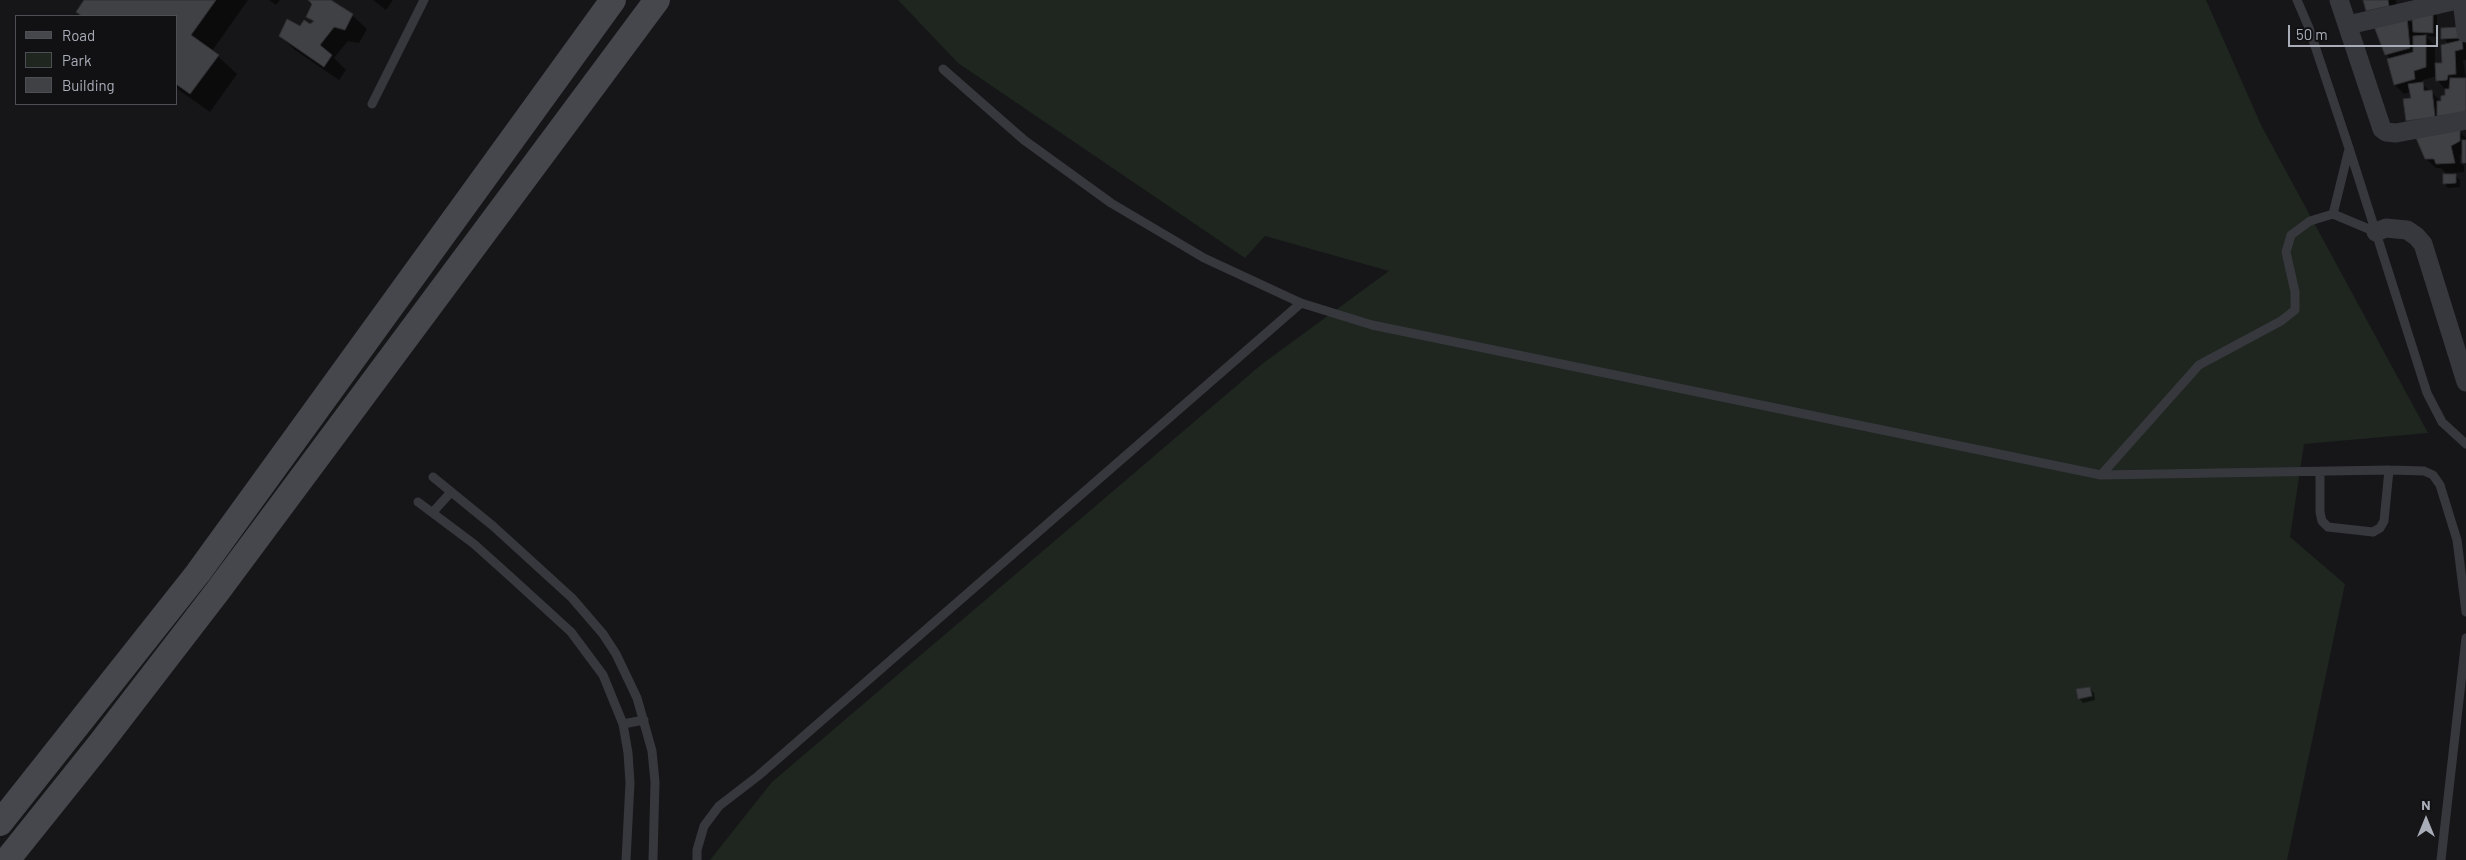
<!DOCTYPE html>
<html>
<head>
<meta charset="utf-8">
<style>
  body { margin:0 }
  #map { position:relative; width:2466px; height:860px; overflow:hidden; background:#161618; font-family:Barlow,sans-serif }
  canvas { display:block }
  .legend { position:absolute; left:15px; top:15px; width:162px; height:90px; box-sizing:border-box; background:#111113; border:1px solid #4d4f55; margin:0; padding:6px 9px; list-style:none; font-size:15px; color:#a8adb8 }
  .legend li { display:flex; align-items:center; gap:10px; height:25px }
  .legend b { width:25px; border:1px solid #4d4f55 }
  .north { position:absolute; left:2401px; top:795px; width:50px; height:50px; -webkit-text-stroke:4px #111113; paint-order:stroke; rotate:0deg; font-size:14px; font-weight:700; line-height:20px; text-align:center; color:#a8adb8 }
  .north::after { content:''; display:block; margin:auto; width:18px; height:22px; background:#a8adb8; clip-path:polygon(50% 0,100% 100%,50% 72%,0 100%) }
  .scale { position:absolute; left:2288px; top:25px; width:150px; height:22px; box-sizing:border-box; border:2px solid #a8adb8; border-top:0; padding-left:6px; font-size:15px; line-height:18px; white-space:nowrap; color:#a8adb8; -webkit-text-stroke:4px #111113; paint-order:stroke }
</style>
</head>
<body>
<div id="map">
<canvas width="2466" height="860"></canvas>
<ul class="legend">
<li><b style="height:6px;background:#45474d"></b>Road</li>
<li><b style="height:14px;background:#1e261f"></b>Park</li>
<li><b style="height:14px;background:#404145"></b>Building</li>
</ul>
<div class="north">N</div>
<div class="scale">50 m</div>
</div>
<script>
const ctx = document.querySelector('canvas').getContext('2d');
ctx.lineJoin = 'round';
function fillPath(path, color) { ctx.fillStyle = color; ctx.fill(path, 'evenodd'); }
const poly = rows => new Path2D(rows.map(r => 'M' + r).join(''));
function stroke(path, color, width, dash) { ctx.strokeStyle = color; ctx.lineWidth = width; ctx.lineCap = dash ? 'butt' : 'round'; ctx.setLineDash(dash || []); ctx.stroke(path); }
const green = poly([
  [898,0,2206,0,2261,125,2428,433,2304,444,2290,537,2345,584,2287,860,710,860,772,782,1262,364,1389,271,1265,236,1245,258,958,63]
]);
const shadow = poly([
  [86,0,248,0,212,51,237,74,210,112,176,88,176,16,82,16,77,12],
  [269,0,280,0,276,5],
  [309,0,329,0,352,15,367,29,359,43,348,41,334,58,346,70,339,80,295,50,280,36,314,22,308,17,313,5],
  [336,22,338,23,328,36,326,35],
  [373,0,393,0,386,10],
  [2364,0,2396,0,2398,15,2377,19,2367,10],
  [2432,12,2437,16,2437,37,2426,36,2435,46,2435,64,2443,64,2449,44,2443,38,2464,33,2466,45,2466,60,2463,60,2466,79,2443,120,2417,130,2407,121,2412,99,2411,92,2404,94,2395,85,2388,60,2391,59,2386,54,2407,19,2414,25],
  [2437,76,2438,81,2446,90,2447,97,2442,102,2423,85,2423,80],
  [2459,131,2466,138,2466,165,2464,163,2464,172,2453,173,2460,180,2460,187,2448,188,2444,183,2449,176,2441,168,2436,168,2426,159],
  [2460,155,2463,155,2464,166,2460,163],
  [2089,688,2094,693,2095,700,2083,703,2079,698]
]);
const building = poly([
  [84,0,216,0,191,35,219,55,190,94,176,84,176,16,82,16,76,12,84,0],
  [308,0,331,0,353,14,345,30,334,27,320,45,332,55,324,67,279,36,287,19,300,26,304,20,310,24,314,21,306,17,312,4,308,0],
  [2363,0,2388,0,2389,6,2366,11,2363,0],
  [2433,10,2433,33,2413,32,2412,15,2433,10],
  [2407,17,2410,48,2385,55,2373,24,2407,17],
  [2460,27,2460,38,2441,39,2441,28,2460,27],
  [2426,35,2426,67,2414,71,2415,79,2394,85,2387,59,2413,52,2413,36,2426,35],
  [2462,40,2463,49,2455,51,2456,74,2448,75,2447,80,2436,81,2435,63,2442,63,2441,45,2462,40],
  [2450,78,2466,78,2466,116,2437,116,2437,101,2441,101,2441,96,2445,95,2445,89,2449,89,2450,78],
  [2423,82,2424,91,2432,90,2435,117,2406,121,2403,99,2411,98,2408,84,2423,82],
  [2460,130,2460,141,2451,146,2455,163,2436,164,2434,159,2425,159,2416,138,2460,130],
  [2462,140,2466,140,2466,163,2462,163,2462,140],
  [2443,174,2456,174,2456,183,2443,184,2443,174],
  [2090,687,2092,696,2078,699,2076,689,2090,687]
]);
const service = poly([
  [2297,0,2309,28,2349,148,2427,393,2442,422,2466,444],
  [943,69,1024,140,1111,203,1204,258,1301,303,1372,325,2101,475,2389,470,2424,471,2433,475,2440,485,2457,540,2466,612],
  [372,104,424,0],
  [2333,214,2349,149],
  [2320,472,2320,512,2322,521,2328,527,2373,532,2380,528,2384,521,2389,470],
  [2101,475,2199,365,2281,321,2295,310,2295,292,2286,252,2291,235,2310,221,2333,214,2376,232],
  [433,477,493,526,572,598,603,634,616,654,637,698,652,751,655,782,653,860],
  [418,502,474,544,513,579,571,632,603,675,623,724,628,753,630,783,626,860],
  [433,512,451,492],
  [623,724,644,720],
  [697,860,697,850,704,826,719,806,758,776,1301,303],
  [2441,860,2466,638]
]);
const minor = poly([
  [2339,0,2382,129,2386,132,2396,133,2466,120],
  [2462,0,2466,33],
  [2348,25,2457,0],
  [2376,232,2386,228,2407,230,2416,236,2423,244,2466,382]
]);
const secondary = poly([
  [0,823,198,573,613,0],
  [7,860,100,744,217,592,657,0]
]);
fillPath(green, '#1e261f');
fillPath(shadow, '#0007');
fillPath(building, '#404145');
stroke(building, '#303034', 1);
stroke(service, '#37383d', 9);
stroke(minor, '#37383d', 19);
stroke(secondary, '#45474d', 26);
</script>
</body>
</html>
